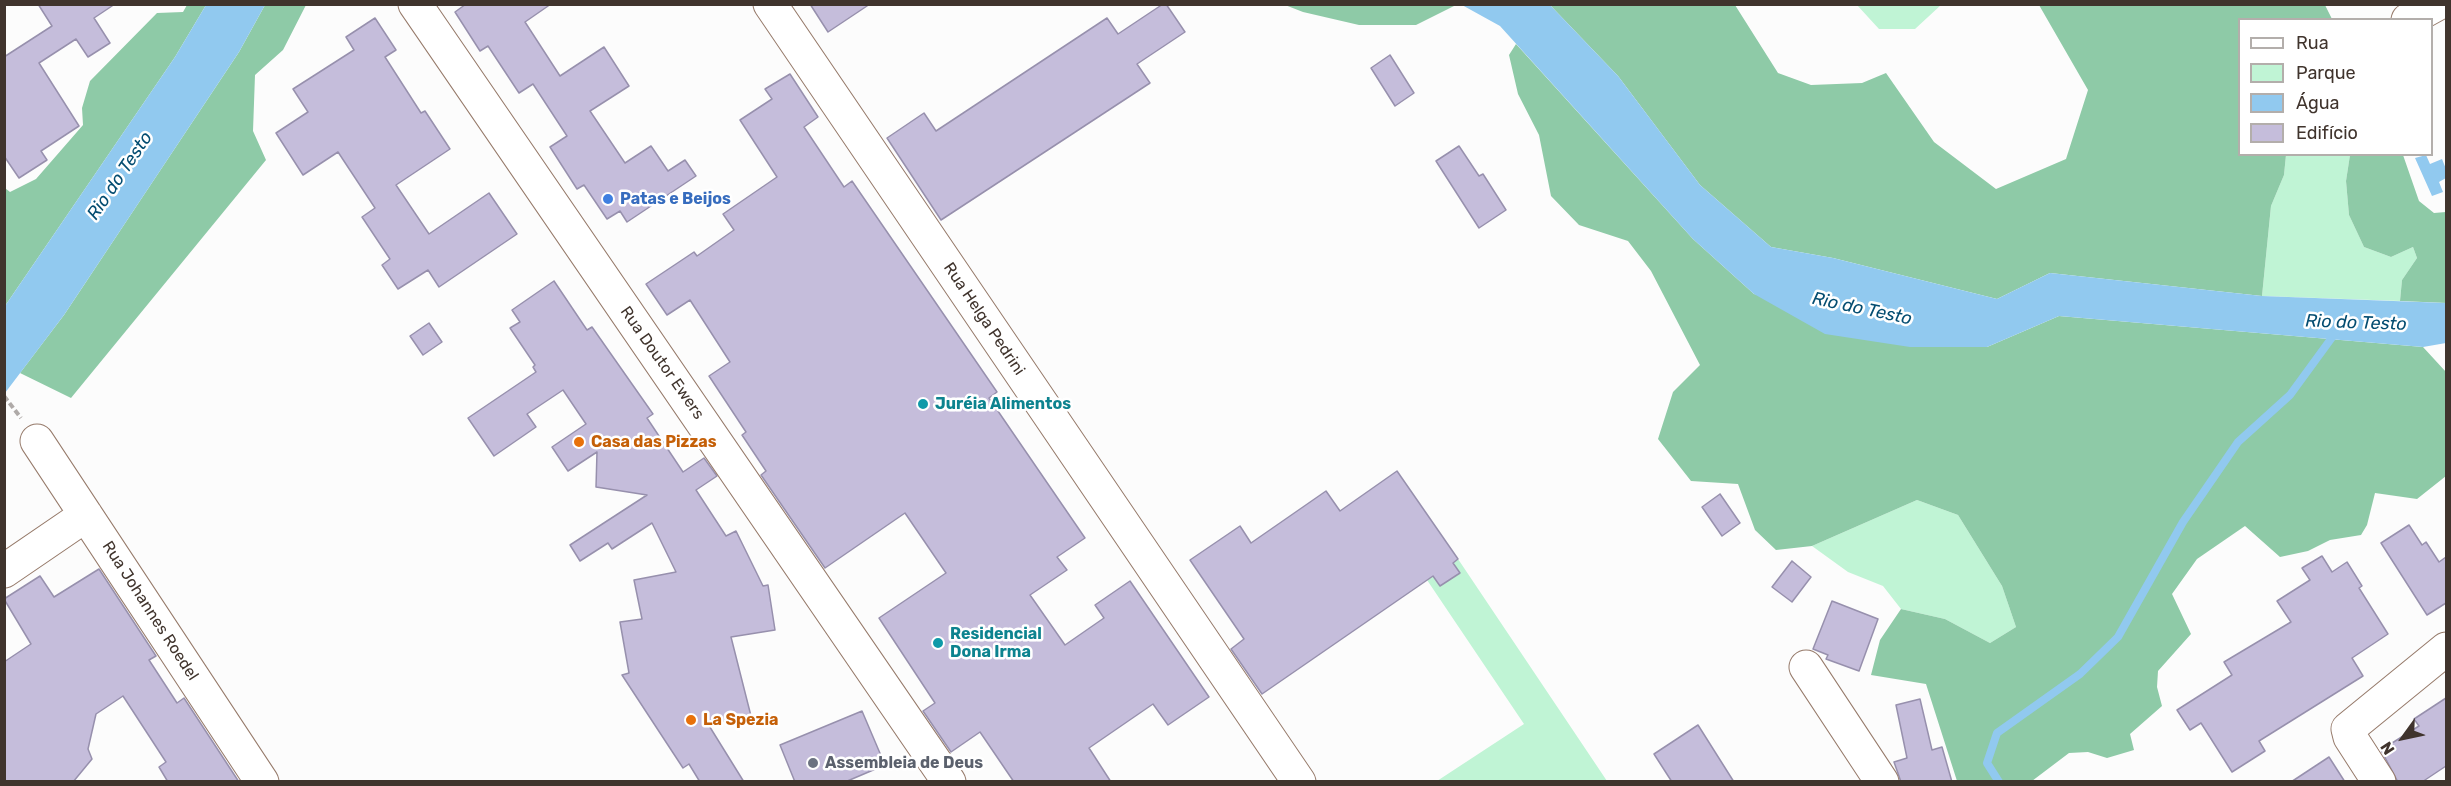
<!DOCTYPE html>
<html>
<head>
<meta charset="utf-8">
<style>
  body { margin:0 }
  #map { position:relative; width:2451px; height:786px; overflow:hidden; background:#fcfcfc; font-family:Rubik,sans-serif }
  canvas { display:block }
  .frame { position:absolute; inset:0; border:6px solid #40342d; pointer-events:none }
  .legend { position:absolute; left:2238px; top:18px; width:195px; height:138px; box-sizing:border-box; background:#fff; border:2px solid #b3aeab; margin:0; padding:8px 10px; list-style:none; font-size:18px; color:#40342d }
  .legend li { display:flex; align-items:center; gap:12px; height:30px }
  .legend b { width:30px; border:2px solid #b3aeab }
  .north { position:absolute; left:2373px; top:708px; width:60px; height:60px; -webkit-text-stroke:4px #fff; paint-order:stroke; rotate:237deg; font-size:16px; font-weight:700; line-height:24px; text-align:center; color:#40342d }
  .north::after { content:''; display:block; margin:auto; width:21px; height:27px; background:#40342d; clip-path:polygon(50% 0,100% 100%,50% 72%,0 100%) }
</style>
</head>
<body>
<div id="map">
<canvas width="2451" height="786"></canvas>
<div class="frame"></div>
<ul class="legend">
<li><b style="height:8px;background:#fff"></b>Rua</li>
<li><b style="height:16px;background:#c0f4d5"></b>Parque</li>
<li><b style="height:16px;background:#91c9ef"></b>Água</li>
<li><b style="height:16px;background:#c5bddb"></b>Edifício</li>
</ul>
<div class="north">N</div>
</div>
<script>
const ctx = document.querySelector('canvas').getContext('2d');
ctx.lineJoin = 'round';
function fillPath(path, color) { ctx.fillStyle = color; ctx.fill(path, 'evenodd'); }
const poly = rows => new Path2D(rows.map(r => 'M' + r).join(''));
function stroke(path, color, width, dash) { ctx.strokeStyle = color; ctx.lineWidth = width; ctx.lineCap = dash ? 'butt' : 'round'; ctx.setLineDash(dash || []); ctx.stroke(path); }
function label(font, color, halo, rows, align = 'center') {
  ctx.font = font + ' Rubik,sans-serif'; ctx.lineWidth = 5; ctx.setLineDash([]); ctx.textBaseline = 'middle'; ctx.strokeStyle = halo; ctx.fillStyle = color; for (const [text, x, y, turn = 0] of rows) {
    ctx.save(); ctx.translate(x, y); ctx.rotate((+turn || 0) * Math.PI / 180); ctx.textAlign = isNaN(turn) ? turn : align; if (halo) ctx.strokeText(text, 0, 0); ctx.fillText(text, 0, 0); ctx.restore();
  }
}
const green = poly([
  [1857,5,1941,5,1915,29,1879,29],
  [2286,155,2350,155,2346,181,2349,215,2364,247,2391,257,2413,247,2417,258,2402,280,2400,301,2262,296,2271,206,2284,175],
  [1917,500,1958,515,2002,586,2016,627,1990,643,1945,619,1901,609,1883,586,1848,572,1812,546],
  [1458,559,1607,781,1437,781,1524,724,1427,580]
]);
const forest = poly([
  [187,5,206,5,175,57,5,306,5,188,10,192,36,179,83,125,82,108,90,81,157,13,183,12],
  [265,5,306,5,283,50,255,75,253,131,266,160,71,398,20,373,64,315,239,52],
  [1285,5,1456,4,1456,5,1416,25,1359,25,1303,12],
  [1550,5,1735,5,1778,73,1811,85,1862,83,1886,73,1934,142,1996,189,2066,159,2088,90,2039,5,2325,5,2332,19,2240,20,2240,154,2286,155,2284,175,2271,206,2262,296,2050,273,1997,299,1833,258,1771,247,1700,185,1618,76],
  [1516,44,1693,239,1754,294,1987,347,2059,316,2423,347,2446,372,2446,476,2417,499,2375,493,2367,525,2361,535,2330,540,2308,551,2280,557,2245,526,2197,559,2172,594,2191,634,2158,671,2157,687,2162,706,2130,734,2134,750,2107,758,2088,752,2069,753,2032,781,1957,781,1926,684,1871,675,1880,640,1901,609,1945,619,1990,643,2016,627,2002,586,1958,515,1917,500,1812,546,1776,550,1755,530,1738,484,1691,481,1658,439,1673,392,1700,365,1651,271,1628,241,1579,225,1551,196,1539,135,1518,94,1509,55],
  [2350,155,2403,155,2419,201,2434,213,2446,212,2446,303,2400,301,2402,280,2417,258,2413,247,2391,257,2364,247,2349,215,2346,181]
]);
const water = poly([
  [206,5,265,5,239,52,64,315,5,393,5,306,175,57],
  [1462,5,1550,5,1618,76,1700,185,1771,247,1833,258,1997,299,2050,273,2262,296,2446,303,2446,343,2423,347,2059,316,1987,347,1910,347,1825,334,1754,294,1693,239,1500,26],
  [2426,155,2430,164,2442,159,2446,169,2446,178,2439,182,2443,192,2432,196,2415,158]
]);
const stream = poly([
  [1999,782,1987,763,1997,733,2080,674,2118,637,2183,522,2238,442,2290,395,2336,332]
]);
const building = poly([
  [38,4,115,4,94,18,110,43,88,57,76,39,39,63,79,126,41,151,47,160,19,178,4,156,4,57,52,26,38,4],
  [466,4,551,4,525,22,560,76,604,47,629,86,590,111,625,163,651,146,668,171,685,160,696,176,627,222,620,211,607,219,584,185,577,189,550,147,567,136,533,84,519,93,488,46,480,51,455,12,466,4],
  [810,4,870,4,828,32,810,4],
  [1163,4,1166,4,1185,32,1137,64,1150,83,941,220,887,138,924,113,936,131,1107,18,1118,34,1163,4],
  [375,18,396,50,385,57,421,113,425,111,450,149,396,185,429,234,489,193,517,234,439,287,428,270,398,289,382,265,390,259,362,217,375,208,338,152,303,175,276,133,308,112,293,89,354,50,346,37,375,18],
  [1390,55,1414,93,1395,106,1371,68,1390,55],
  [790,74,818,117,804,127,844,187,852,181,997,392,989,398,1085,538,1057,557,1067,570,1030,595,1065,645,1104,618,1095,605,1130,581,1209,697,1168,725,1153,704,1089,748,1111,782,1014,782,980,732,951,752,923,711,935,703,879,618,946,573,905,513,825,568,761,475,766,471,742,435,746,432,709,376,730,362,690,300,667,315,646,284,694,252,697,256,734,230,723,214,777,177,740,120,772,99,765,89,790,74],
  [1459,146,1479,176,1483,174,1506,210,1479,228,1436,161,1459,146],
  [554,281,587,330,592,327,653,414,647,418,683,472,704,458,717,476,696,490,726,536,736,531,763,586,768,585,775,630,731,637,751,716,708,724,744,782,700,782,689,764,683,768,622,675,629,673,620,622,642,619,634,580,676,572,652,523,612,549,608,543,580,561,570,545,647,495,596,487,597,452,568,471,552,447,586,424,563,390,527,414,536,427,494,456,468,418,536,372,533,367,535,365,510,328,520,322,512,310,554,281],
  [429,323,442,342,423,355,410,336,429,323],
  [1397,471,1458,559,1453,563,1460,573,1440,586,1433,576,1262,694,1231,649,1244,639,1190,560,1240,526,1251,543,1326,491,1340,511,1397,471],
  [1720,494,1740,523,1722,536,1702,507,1720,494],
  [2409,525,2422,545,2426,542,2439,562,2446,557,2446,603,2427,615,2381,543,2409,525],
  [2322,556,2332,572,2347,562,2362,586,2359,588,2388,634,2352,658,2363,676,2259,741,2265,751,2232,772,2201,723,2190,730,2177,710,2232,675,2224,662,2291,622,2277,601,2310,580,2302,568,2322,556],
  [1792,561,1811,577,1792,602,1772,587,1792,561],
  [99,569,156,656,149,660,177,703,184,698,239,782,168,782,159,767,166,762,123,696,96,714,88,749,92,759,73,782,4,782,4,662,31,644,4,599,40,576,54,597,99,569],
  [1832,601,1878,619,1859,671,1826,659,1828,655,1813,649,1832,601],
  [2446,698,2446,766,2422,782,2398,782,2381,750,2419,726,2414,719,2446,698],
  [1920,699,1932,750,1942,747,1952,782,1901,782,1894,762,1907,758,1896,705,1920,699],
  [862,711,885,765,845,782,795,782,780,745,862,711],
  [1698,725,1734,782,1672,782,1654,754,1698,725],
  [2329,757,2345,782,2291,782,2329,757]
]);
const path = poly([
  [4,396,21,418]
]);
const minor = poly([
  [415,4,949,782],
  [770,4,1299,782],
  [2408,20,2437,4],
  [37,441,262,782],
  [4,571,86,515],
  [1806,667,1882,782],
  [2379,782,2350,737,2348,729,2446,649]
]);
const markers = [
  [608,199,6,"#3f7fe0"],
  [923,404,6,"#0f9aa8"],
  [579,442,6,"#e8710a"],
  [938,643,6,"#0f9aa8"],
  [691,720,6,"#e8710a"],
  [813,763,6,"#6b7280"]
];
const shopNames = [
  ["Patas e Beijos",620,199]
];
const streetNames = [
  ["Rua Helga Pedrini",984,319,56],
  ["Rua Doutor Ewers",662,363,55],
  ["Rua Johannes Roedel",150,611,57]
];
const cultureNames = [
  ["Juréia Alimentos",935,404],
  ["Residencial",950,634],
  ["Dona Irma",950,652]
];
const foodNames = [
  ["Casa das Pizzas",591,442],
  ["La Spezia",703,720]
];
const worshipNames = [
  ["Assembleia de Deus",825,763]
];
const waterNames = [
  ["Rio do Testo",120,176,-56],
  ["Rio do Testo",1862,309,12],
  ["Rio do Testo",2356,323,2]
];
fillPath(green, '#c0f4d5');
fillPath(forest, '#8ecaa7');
fillPath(water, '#91c9ef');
stroke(stream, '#91c9ef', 8);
fillPath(building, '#c5bddb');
stroke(building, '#9790ad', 1.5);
stroke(minor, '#967a6a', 35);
stroke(path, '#afaaa8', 4, [6, 3]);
stroke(minor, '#fff', 33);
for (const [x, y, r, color] of markers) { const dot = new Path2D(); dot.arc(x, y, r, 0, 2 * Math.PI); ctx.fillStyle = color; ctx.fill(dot); stroke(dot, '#fff', 2); }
label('bold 16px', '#366cbe', '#fff', shopNames, 'left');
label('16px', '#40342d', '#fff', streetNames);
label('bold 16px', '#0d838f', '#fff', cultureNames, 'left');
label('bold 16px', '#c56008', '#fff', foodNames, 'left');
label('bold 16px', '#5b616d', '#fff', worshipNames, 'left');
label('italic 18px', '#044d71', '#fff', waterNames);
</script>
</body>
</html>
